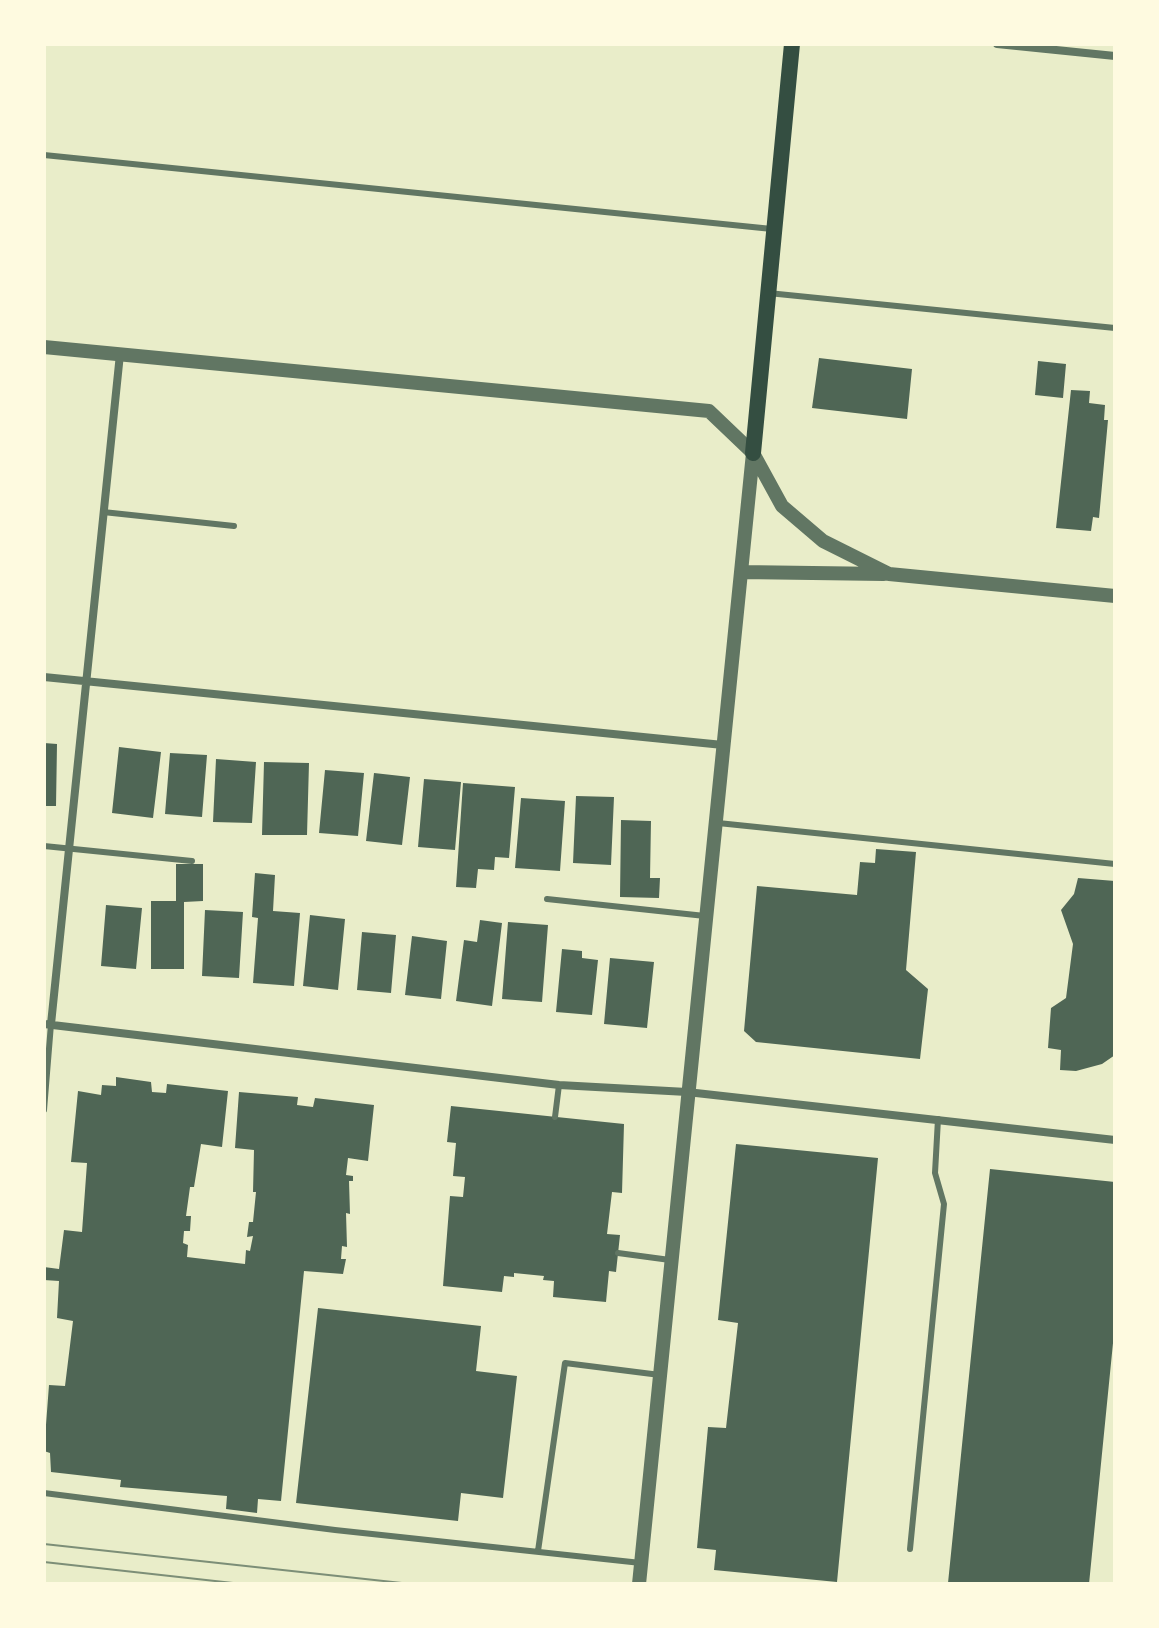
<!DOCTYPE html>
<html>
<head>
<meta charset="utf-8">
<style>
  body { margin:0 }
  #map { position:relative; width:1159px; height:1628px; overflow:hidden; background:#e9edc9; font-family:Literata,serif }
  canvas { display:block }
  .frame { position:absolute; inset:0; border:46px solid #fefae0; pointer-events:none }
</style>
</head>
<body>
<div id="map">
<canvas width="1159" height="1628"></canvas>
<div class="frame"></div>
</div>
<script>
const ctx = document.querySelector('canvas').getContext('2d');
ctx.lineJoin = 'round';
function fillPath(path, color) { ctx.fillStyle = color; ctx.fill(path, 'evenodd'); }
const poly = rows => new Path2D(rows.map(r => 'M' + r).join(''));
function stroke(path, color, width, dash) { ctx.strokeStyle = color; ctx.lineWidth = width; ctx.lineCap = dash ? 'butt' : 'round'; ctx.setLineDash(dash || []); ctx.stroke(path); }
const building = poly([
  [819,358,912,369,907,419,812,408],
  [1038,361,1066,364,1063,398,1035,395],
  [1071,390,1090,391,1089,403,1105,405,1104,420,1108,420,1099,518,1093,517,1091,531,1056,528],
  [44,743,57,744,56,806,44,806],
  [119,747,161,752,153,818,112,813],
  [170,753,207,755,202,817,165,814],
  [216,759,256,762,252,823,213,822],
  [264,762,309,763,307,835,262,835],
  [325,770,364,773,358,836,319,833],
  [374,773,410,777,402,845,366,841],
  [424,779,461,782,455,850,418,847],
  [463,783,515,787,509,858,495,857,494,870,478,869,476,888,456,887],
  [576,796,614,797,611,865,573,863],
  [521,798,565,801,560,871,515,868],
  [621,820,651,821,650,878,660,878,659,898,620,897],
  [876,849,916,852,906,970,928,989,920,1059,756,1042,744,1031,757,886,857,895,860,862,875,863],
  [176,864,203,864,203,901,184,902,184,969,151,969,151,901,176,901],
  [255,873,275,875,273,911,300,913,294,986,253,983,258,918,252,917],
  [1078,878,1115,881,1115,1055,1102,1064,1076,1071,1060,1070,1061,1050,1048,1048,1051,1008,1066,998,1073,944,1061,910,1074,894],
  [106,905,142,908,136,969,101,966],
  [205,910,243,912,239,978,202,976],
  [310,915,345,919,338,990,303,986],
  [480,920,502,923,492,1006,456,1001,464,940,477,942],
  [508,922,548,925,542,1002,502,999],
  [362,932,396,935,391,993,357,990],
  [412,936,447,941,441,999,405,995],
  [562,949,582,951,582,958,598,960,592,1015,556,1012],
  [610,958,654,962,647,1028,604,1024],
  [116,1077,151,1082,152,1092,166,1093,167,1084,228,1091,222,1147,201,1144,194,1187,190,1187,186,1216,191,1216,190,1231,184,1231,183,1243,188,1245,187,1257,245,1264,246,1250,250,1251,253,1236,247,1237,249,1222,253,1222,256,1192,253,1192,254,1150,235,1148,239,1092,298,1097,297,1105,313,1107,315,1098,374,1105,368,1161,348,1158,346,1175,353,1176,353,1181,349,1181,350,1214,346,1213,347,1247,342,1246,341,1259,346,1259,343,1274,304,1271,281,1501,258,1499,257,1513,226,1509,227,1496,120,1487,121,1480,51,1472,50,1453,44,1451,49,1385,65,1386,73,1321,57,1318,59,1281,44,1280,44,1267,59,1269,64,1230,82,1232,87,1163,71,1162,78,1091,101,1095,102,1085,116,1086],
  [451,1106,624,1124,622,1193,612,1192,607,1234,620,1235,616,1272,609,1271,606,1302,553,1297,554,1281,543,1280,544,1276,514,1273,514,1277,504,1276,502,1292,443,1286,450,1196,463,1197,465,1177,453,1176,456,1143,447,1142],
  [736,1144,878,1158,837,1582,714,1570,716,1550,697,1548,708,1427,726,1428,738,1323,718,1320],
  [990,1169,1115,1182,1115,1323,1089,1584,948,1583],
  [318,1308,481,1326,476,1371,517,1376,503,1498,461,1493,458,1521,296,1503]
]);
const service = poly([
  [44,155,772,229],
  [768,293,1115,328],
  [103,512,234,526],
  [718,823,1115,864],
  [44,846,192,861],
  [547,899,705,916],
  [44,1110,51,1024],
  [555,1117,559,1085],
  [618,1253,670,1260],
  [44,1493,335,1530,641,1563],
  [910,1549,944,1204,935,1173,938,1119],
  [538,1551,565,1363,660,1375]
]);
const minor = poly([
  [997,44,1115,56],
  [44,677,723,745],
  [44,1024,559,1085,687,1092,1115,1140],
  [51,1024,120,354]
]);
const tertiary = poly([
  [44,347,709,411,753,453,782,506,823,541,889,574,1115,596],
  [741,572,884,574],
  [639,1584,753,453]
]);
const secondary = poly([
  [753,453,792,44]
]);
const tram = poly([
  [44,1544,411,1584],
  [44,1562,242,1584]
]);
fillPath(building, '#4f6655');
stroke(service, '#617663', 6);
stroke(minor, '#617663', 8);
stroke(tertiary, '#617663', 14);
stroke(secondary, '#344e41', 16);
stroke(tram, '#7c8e77', 2);
</script>
</body>
</html>
